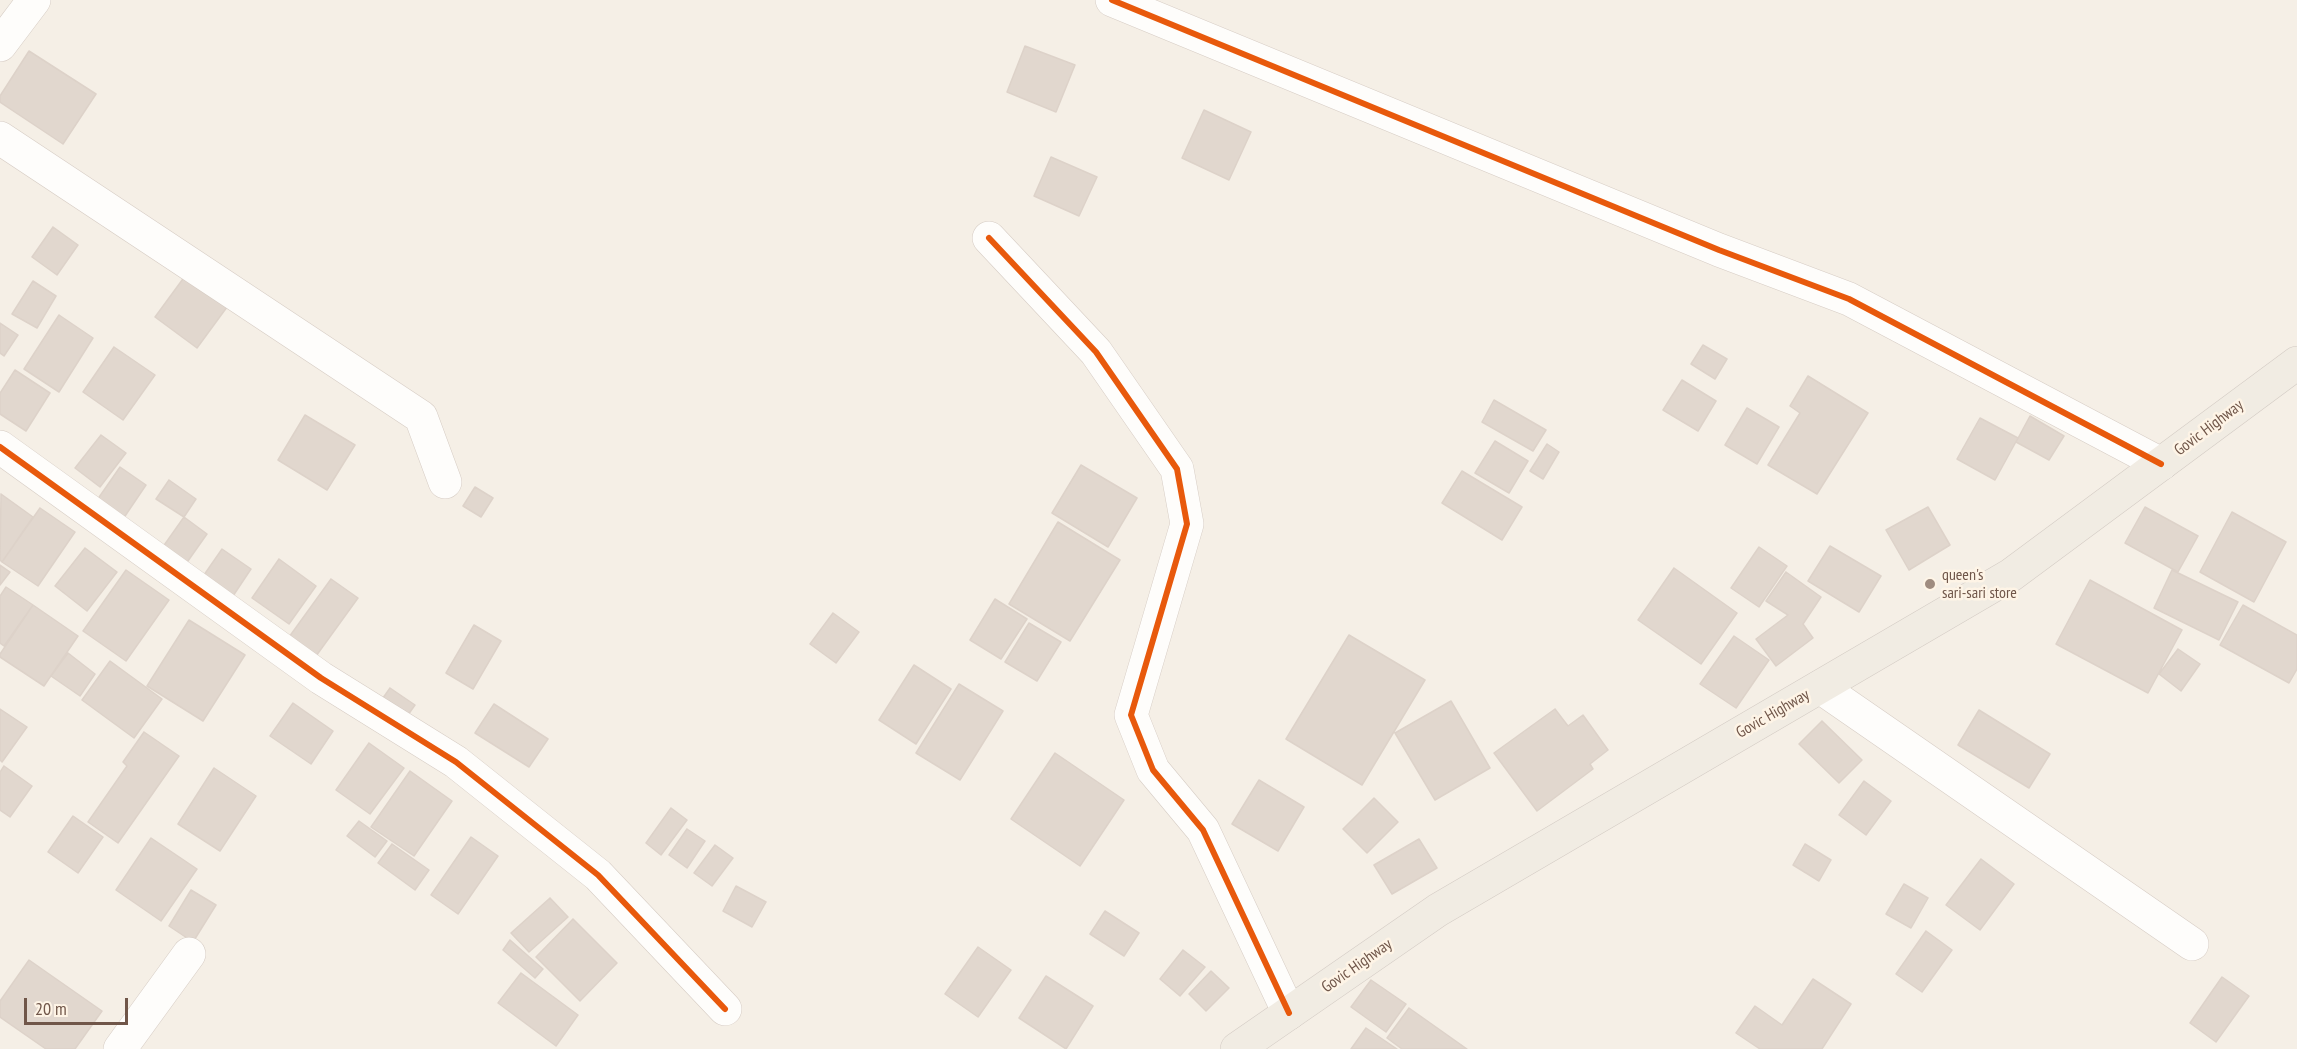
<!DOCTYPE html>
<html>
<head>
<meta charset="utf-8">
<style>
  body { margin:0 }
  #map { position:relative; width:2297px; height:1049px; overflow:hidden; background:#f5efe6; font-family:"PT Sans Narrow",sans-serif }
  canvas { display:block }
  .scale { position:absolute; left:24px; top:998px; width:104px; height:27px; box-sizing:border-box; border:3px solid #705649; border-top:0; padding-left:8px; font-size:18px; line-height:21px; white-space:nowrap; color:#705649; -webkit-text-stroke:4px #fef4e6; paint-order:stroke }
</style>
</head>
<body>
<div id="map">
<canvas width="2297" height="1049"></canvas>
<div class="scale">20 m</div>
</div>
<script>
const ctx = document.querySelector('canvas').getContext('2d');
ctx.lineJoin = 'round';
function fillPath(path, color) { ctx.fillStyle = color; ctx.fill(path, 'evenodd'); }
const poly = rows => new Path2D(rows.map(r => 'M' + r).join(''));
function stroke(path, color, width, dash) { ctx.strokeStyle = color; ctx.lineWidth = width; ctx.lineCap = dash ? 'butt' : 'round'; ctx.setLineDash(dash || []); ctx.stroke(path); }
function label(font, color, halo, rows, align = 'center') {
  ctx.font = font + ' "PT Sans Narrow",sans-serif'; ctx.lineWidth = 5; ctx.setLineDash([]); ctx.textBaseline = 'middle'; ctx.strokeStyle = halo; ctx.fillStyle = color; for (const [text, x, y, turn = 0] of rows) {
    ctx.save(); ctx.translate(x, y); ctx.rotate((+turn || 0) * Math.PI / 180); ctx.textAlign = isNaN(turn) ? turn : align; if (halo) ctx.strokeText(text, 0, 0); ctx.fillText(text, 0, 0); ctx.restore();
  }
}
const building = poly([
  [1025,46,1075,65,1056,112,1007,92,1025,46],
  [29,51,96,94,63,144,0,102,0,96,29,51],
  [1204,110,1251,132,1229,180,1182,158,1204,110],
  [1051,157,1097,177,1079,216,1034,196,1051,157],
  [53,227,78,245,57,275,32,257,53,227],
  [188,272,230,303,197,348,155,317,188,272],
  [33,281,56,296,37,328,12,314,33,281],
  [59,315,93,338,59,392,24,369,59,315],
  [0,323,18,335,4,356,0,353,0,323],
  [1703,345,1727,359,1715,379,1691,364,1703,345],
  [114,347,155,375,123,420,83,392,114,347],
  [15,370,50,393,26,431,0,414,0,393,15,370],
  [1808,376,1868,413,1817,494,1768,465,1800,413,1790,406,1808,376],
  [1682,380,1716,401,1698,431,1663,410,1682,380],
  [1494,400,1546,430,1533,451,1482,422,1494,400],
  [1747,408,1779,427,1757,464,1725,445,1747,408],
  [305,415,355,445,327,490,278,460,305,415],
  [2030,416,2064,436,2049,460,2016,442,2030,416],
  [1980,418,2018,438,1995,480,1957,459,1980,418],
  [101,435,126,453,100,487,75,468,101,435],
  [1495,441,1528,461,1509,493,1475,473,1495,441],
  [1547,444,1559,452,1543,479,1530,471,1547,444],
  [1081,465,1137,498,1108,547,1052,513,1081,465],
  [120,467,146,485,121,522,95,503,120,467],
  [1462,471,1522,507,1502,540,1442,503,1462,471],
  [169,480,196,499,184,517,156,499,169,480],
  [475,487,493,498,481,517,463,506,475,487],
  [1,494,33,517,2,562,0,560,1,494],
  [1928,507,1950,545,1909,570,1886,530,1928,507],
  [2145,507,2198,536,2178,572,2125,543,2145,507],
  [40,508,75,532,38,586,2,562,40,508],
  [2232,512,2286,542,2254,602,2200,572,2232,512],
  [184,517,207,534,183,568,160,551,184,517],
  [1058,522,1120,560,1070,641,1009,604,1058,522],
  [1830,546,1881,576,1859,612,1808,581,1830,546],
  [1759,547,1787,566,1759,607,1731,588,1759,547],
  [85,548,117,572,87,611,55,586,85,548],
  [222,549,251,569,227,605,197,585,222,549],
  [279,559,316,586,289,624,252,598,279,559],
  [0,565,10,572,0,585,0,565],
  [1674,568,1737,613,1701,664,1638,620,1674,568],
  [126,570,169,600,126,661,83,631,126,570],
  [2172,570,2238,602,2219,640,2154,608,2172,570],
  [1786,572,1821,597,1803,624,1813,638,1776,666,1756,639,1788,615,1766,601,1786,572],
  [331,579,358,598,311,663,284,644,331,579],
  [2090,580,2182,630,2148,693,2056,644,2090,580],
  [6,587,33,605,4,646,0,643,0,596,6,587],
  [995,599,1027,619,1001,659,970,640,995,599],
  [33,605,78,636,44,686,0,657,0,654,33,605],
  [2243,605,2297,635,2297,669,2289,683,2220,645,2243,605],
  [833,613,859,632,836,663,810,644,833,613],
  [189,620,245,655,203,721,147,686,189,620],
  [1029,623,1061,642,1037,681,1005,662,1029,623],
  [474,625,501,641,473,689,446,673,474,625],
  [1349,635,1425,680,1362,785,1286,739,1349,635],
  [1734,636,1769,660,1736,708,1700,684,1734,636],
  [2178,649,2200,664,2181,691,2159,674,2178,649],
  [68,653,95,674,80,696,51,676,68,653],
  [110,661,162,699,134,738,82,700,110,661],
  [914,665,951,689,916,744,879,720,914,665],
  [959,684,1003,711,960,780,916,753,959,684],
  [390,688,415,705,403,722,378,705,390,688],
  [1451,701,1490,768,1435,800,1395,733,1451,701],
  [293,703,333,731,311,764,270,736,293,703],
  [494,704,548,739,529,767,475,733,494,704],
  [0,709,27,727,2,762,0,760,0,709],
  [1555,709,1568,726,1583,715,1608,750,1590,764,1593,769,1537,811,1494,753,1555,709],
  [1979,710,2050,754,2029,788,1958,745,1979,710],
  [1822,721,1862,760,1839,783,1799,744,1822,721],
  [144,732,179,756,118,843,88,822,127,766,123,762,144,732],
  [369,743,404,768,370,814,336,790,369,743],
  [1055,753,1124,800,1080,866,1011,819,1055,753],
  [4,766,32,786,10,817,0,810,0,772,4,766],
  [214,768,256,796,220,851,178,824,214,768],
  [410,771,452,801,414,856,371,827,410,771],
  [1259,780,1304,807,1278,851,1232,824,1259,780],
  [1864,781,1891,801,1866,835,1839,815,1864,781],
  [1374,798,1398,822,1367,853,1343,829,1374,798],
  [671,808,687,820,661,855,646,843,671,808],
  [73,816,103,837,78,873,48,852,73,816],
  [359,821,387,841,375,857,347,836,359,821],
  [687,829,705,841,687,868,669,855,687,829],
  [471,837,498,856,458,914,431,895,471,837],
  [151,838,197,869,161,921,116,890,151,838],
  [1419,839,1437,868,1392,894,1374,865,1419,839],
  [392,844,429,870,415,890,378,863,392,844],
  [1805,844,1831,860,1819,881,1793,865,1805,844],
  [715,845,733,858,712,886,694,873,715,845],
  [1981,859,2014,884,1980,930,1946,905,1981,859],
  [1904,884,1928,898,1911,928,1886,914,1904,884],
  [736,886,766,902,752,927,723,911,736,886],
  [191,890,216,905,193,942,169,926,191,890],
  [550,898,568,917,529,952,511,933,550,898],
  [1105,911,1139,933,1124,956,1090,934,1105,911],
  [573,919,617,963,580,1001,536,957,573,919],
  [1926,931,1952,950,1922,992,1896,974,1926,931],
  [510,940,543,969,535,978,503,950,510,940],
  [978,947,1011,970,978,1017,945,994,978,947],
  [1183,950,1205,967,1180,996,1160,979,1183,950],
  [29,960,102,1011,75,1049,46,1049,0,1017,0,1001,29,960],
  [1211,971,1229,988,1206,1011,1189,994,1211,971],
  [521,973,578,1015,556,1046,498,1003,521,973],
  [1046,976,1093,1006,1066,1049,1019,1018,1046,976],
  [2222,977,2249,996,2216,1042,2190,1023,2222,977],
  [1813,979,1851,1004,1822,1049,1760,1049,1736,1033,1755,1006,1782,1025,1813,979],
  [1371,980,1406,1004,1386,1032,1351,1007,1371,980],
  [1409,1008,1467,1049,1402,1049,1387,1038,1409,1008],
  [1366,1028,1397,1049,1351,1049,1366,1028]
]);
const minor = poly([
  [1112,0,1719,250,1849,299,2161,464],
  [0,45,34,0],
  [0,138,421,417,445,482],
  [989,238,1096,352,1177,469,1187,524,1131,715,1153,770,1203,830,1289,1013],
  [0,447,321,678,456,762,598,875,725,1009],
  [1820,687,2192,944],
  [120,1049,189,954]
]);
const major = poly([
  [1237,1049,1438,910,2011,575,2297,363]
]);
const cycleway = poly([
  [1112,0,1719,250,1849,299,2161,464],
  [989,238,1096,352,1177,469,1187,524,1131,715,1153,770,1203,830,1289,1013],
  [0,447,321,678,456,762,598,875,725,1009]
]);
const markers = [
  [1930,584,6,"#9f8c80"]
];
const streetNames = [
  ["Govic Highway",2209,428,-37],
  ["Govic Highway",1773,714,-30],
  ["Govic Highway",1357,966,-35]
];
const poiNames = [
  ["queen's",1942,575],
  ["sari-sari store",1942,593]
];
fillPath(building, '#e1d7ce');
stroke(building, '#ddd2c9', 1.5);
stroke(minor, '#d6ccc4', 34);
stroke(major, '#d3cbc4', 34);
stroke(minor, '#fefdfb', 33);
stroke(major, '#f1ece3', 33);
stroke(cycleway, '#e8590c', 6);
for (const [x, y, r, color] of markers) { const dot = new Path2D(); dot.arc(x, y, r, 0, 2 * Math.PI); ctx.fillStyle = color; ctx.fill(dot); stroke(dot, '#fef4e6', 2); }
label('16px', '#705649', '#fef4e6', streetNames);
label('16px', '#705649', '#fef4e6', poiNames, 'left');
</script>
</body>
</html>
